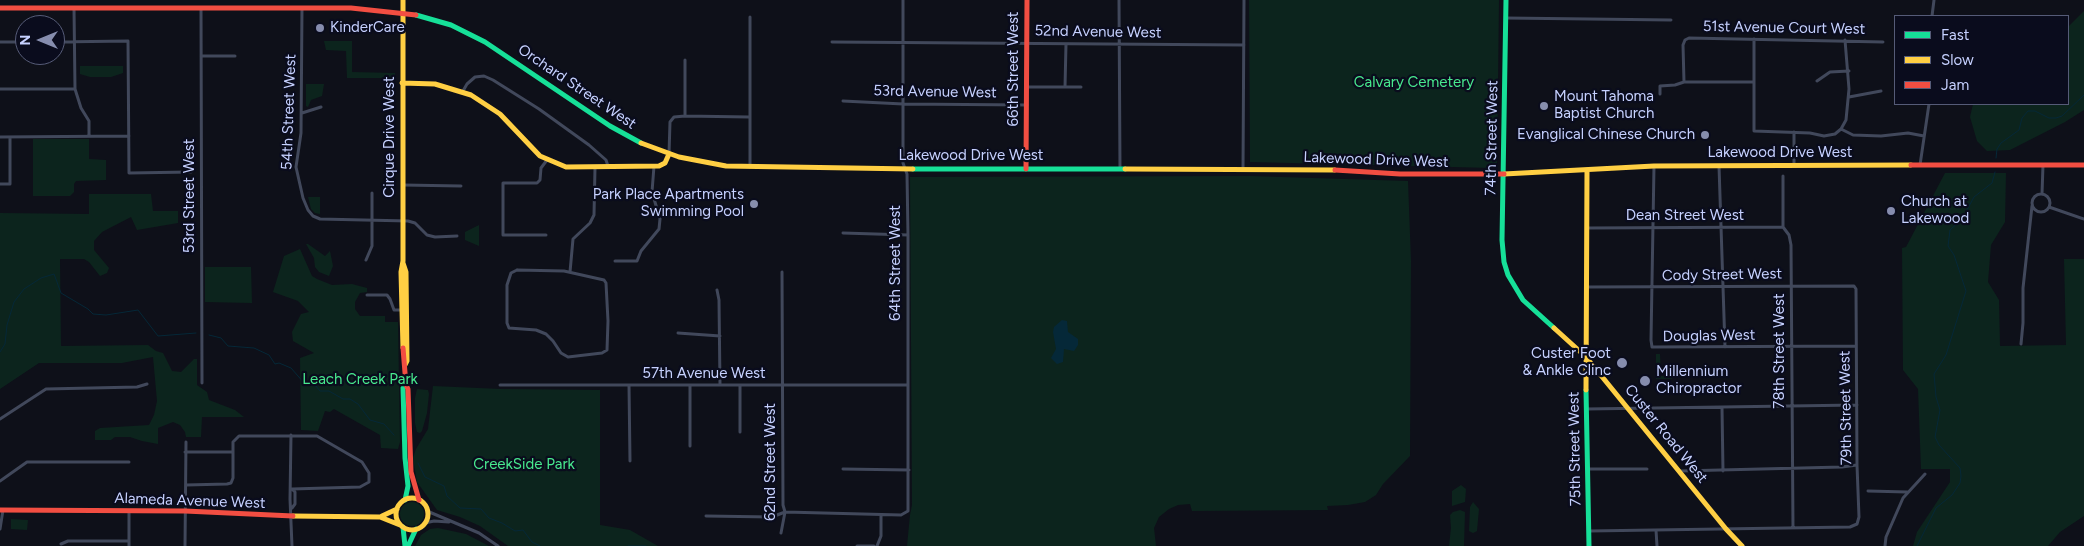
<!DOCTYPE html>
<html>
<head>
<meta charset="utf-8">
<style>
  body { margin:0 }
  #map { position:relative; width:2084px; height:546px; overflow:hidden; background:#0e1019; font-family:Figtree,sans-serif }
  canvas { display:block }
  .legend { position:absolute; left:1894px; top:15px; width:175px; height:90px; box-sizing:border-box; background:#0a0c1d; border:1px solid #555b77; margin:0; padding:6px 9px; list-style:none; font-size:15px; color:#c6d1ff }
  .legend li { display:flex; align-items:center; gap:10px; height:25px }
  .legend b { width:25px; border:1px solid #555b77 }
  .north { position:absolute; left:15px; top:15px; width:50px; height:50px; box-sizing:border-box; background:#0a0c1d; border:1px solid #555b77; border-radius:50%; rotate:270deg; font-size:14px; font-weight:700; line-height:20px; text-align:center; color:#c6d1ff }
  .north::after { content:''; display:block; margin:auto; width:18px; height:22px; background:#868dae; clip-path:polygon(50% 0,100% 100%,50% 72%,0 100%) }
</style>
</head>
<body>
<div id="map">
<canvas width="2084" height="546"></canvas>
<ul class="legend">
<li><b style="height:6px;background:#16e098"></b>Fast</li>
<li><b style="height:6px;background:#ffcf43"></b>Slow</li>
<li><b style="height:6px;background:#f24e42"></b>Jam</li>
</ul>
<div class="north">N</div>
</div>
<script>
const ctx = document.querySelector('canvas').getContext('2d');
ctx.lineJoin = 'round';
function fillPath(path, color) { ctx.fillStyle = color; ctx.fill(path, 'evenodd'); }
const poly = rows => new Path2D(rows.map(r => 'M' + r).join(''));
function stroke(path, color, width, dash) { ctx.strokeStyle = color; ctx.lineWidth = width; ctx.lineCap = dash ? 'butt' : 'round'; ctx.setLineDash(dash || []); ctx.stroke(path); }
function label(font, color, halo, rows, align = 'center') {
  ctx.font = font + ' Figtree,sans-serif'; ctx.lineWidth = 4.5; ctx.setLineDash([]); ctx.textBaseline = 'middle'; ctx.strokeStyle = halo; ctx.fillStyle = color; for (const [text, x, y, turn = 0] of rows) {
    ctx.save(); ctx.translate(x, y); ctx.rotate((+turn || 0) * Math.PI / 180); ctx.textAlign = isNaN(turn) ? turn : align; if (halo) ctx.strokeText(text, 0, 0); ctx.fillText(text, 0, 0); ctx.restore();
  }
}
const green = poly([
  [1249,0,1499,0,1497,166,1493,168,1250,162],
  [2084,11,2084,110,2065,122,2010,150,1987,151,1977,141,1970,117,1973,104,2068,104,2068,27],
  [324,41,352,41,352,72,395,73,395,78,347,78,346,51,326,50],
  [80,66,123,66,123,73,111,77,90,77,80,74],
  [306,84,324,84,322,96,311,100,308,107,306,106],
  [33,139,89,139,89,159,106,160,106,180,76,181,74,184,74,192,70,196,33,196],
  [1945,173,2006,173,2005,222,1991,245,1988,282,1999,300,2000,346,2066,345,2064,259,2084,259,2084,516,2060,532,2048,546,1913,546,1917,532,1950,482,1950,469,1921,469,1918,389,1903,370,1902,248,1906,247],
  [1250,176,1408,181,1411,261,1410,456,1383,484,1376,495,1365,502,1348,505,1327,506,1328,510,1192,511,1190,504,1178,505,1169,509,1159,517,1154,528,1156,546,907,546,910,515,912,505,910,177],
  [89,194,151,194,153,211,178,211,178,223,137,230,131,217,102,232,94,241,94,250,109,268,107,273,100,276,89,262,84,259,60,259,61,346,148,345,156,351,163,353,172,371,181,372,194,359,197,359,197,385,207,392,209,400,235,410,244,417,202,417,201,437,186,437,185,432,180,425,173,422,158,428,158,444,142,441,130,437,115,437,111,440,95,440,95,431,100,428,149,425,154,415,157,401,153,357,122,363,39,363,0,389,0,213,89,214],
  [308,197,320,197,320,214,315,213,311,209],
  [479,225,479,246,465,240,465,232],
  [306,244,308,244,325,256,330,251,333,266,329,276,319,272,315,267,314,258],
  [300,249,312,276,317,279,332,285,352,284,367,288,367,292,360,293,355,302,355,309,360,316,385,316,385,322,398,322,400,442,398,449,381,448,380,435,334,409,330,412,325,411,318,431,301,430,300,358,314,353,293,341,292,332,301,314,309,312,298,301,273,292,284,256],
  [205,267,251,267,252,303,205,302],
  [1656,354,1660,354,1661,376,1672,376,1672,379,1656,379],
  [433,386,501,389,600,390,600,525,630,530,658,546,508,546,480,526,460,517,437,510,417,482,413,458,416,449,428,429],
  [417,389,428,390,429,394,427,413,422,431,420,433,417,432,415,423,415,398],
  [1461,485,1466,489,1465,502,1452,506,1452,491],
  [1473,502,1479,509,1477,531,1473,533,1469,531,1470,507],
  '400 514a12 12 0 1 1 24 0a12 12 0 1 1-24 0Z',
  [1460,510,1465,512,1464,546,1449,546,1451,528,1450,515,1453,512],
  [11,519,28,520,27,530,11,529],
  [438,528,466,534,489,546,415,546,421,535,430,529]
]);
const water = poly([
  [1062,320,1067,321,1068,332,1078,339,1078,345,1074,351,1064,349,1063,362,1057,364,1051,358,1056,349,1053,332,1054,327]
]);
const stream = poly([
  [1996,158,1997,149,2001,143,2019,130,2022,118,2028,111,2035,111,2049,118,2056,118,2062,116,2084,95],
  [209,335,221,338,228,346,254,348,269,355,275,364,279,363,291,368,305,384,316,386,320,391,329,391,343,399,350,399,358,404,370,420,384,424,394,435],
  [0,352,5,344,7,325,14,302,24,289,41,278,54,274,61,293,88,309,93,314,106,315,138,310,158,336,196,333],
  [418,463,425,477,444,486,447,496,460,508,481,509,489,518,502,523,515,531,523,530,532,542,540,546],
  [628,546,646,546],
  [1917,546,1936,508,1952,495,1960,483,1961,476,1960,468,1939,445,1935,437,1940,410,1936,397,1934,374,1946,355,1966,291,1954,255,1948,246,1950,230,1962,219,1974,197,1992,183,1995,172]
]);
const street = poly([
  [1119,0,1120,169],
  [74,8,75,89,81,108,89,121,89,136],
  [201,8,202,383],
  [302,8,301,133,296,167,303,198,308,210,313,216,320,219,408,221,415,223,427,235,435,237,457,236],
  [1932,16,1934,0],
  [1506,18,1671,20],
  [1754,39,1754,131,1810,133,1824,136,1835,134,1841,129,1846,120,1849,89,1845,40],
  [0,42,25,42],
  [55,42,128,41,129,173,191,172],
  [832,42,1244,45],
  [201,56,235,56],
  [1817,81,1830,72,1849,71],
  [1684,82,1683,45,1685,40,1689,38,1883,42],
  [1027,87,1081,87],
  [1065,87,1066,44],
  [0,89,75,89],
  [463,91,467,84,475,77,484,76,493,80,539,109,589,145,606,160,608,166],
  [1660,94,1660,86,1675,85,1684,82,1753,82],
  [1849,97,1881,91],
  [843,101,903,104,1027,105],
  [302,113,321,107],
  [685,116,749,117],
  [1841,129,1853,135,1881,136,1908,133,1924,136],
  [1794,132,1794,165],
  [0,137,129,136],
  [669,154,670,122,674,117,685,116,685,60],
  [1920,165,1929,104],
  [1654,166,1651,340,1652,347,1856,346],
  [1719,166,1725,347],
  [750,167,750,17],
  [1243,169,1244,0],
  [1783,176,1783,227,1789,235,1791,245,1793,528],
  [0,184,10,184,10,137],
  [403,185,461,186],
  [2042,194,2043,165],
  '2032 203a9 9 0 1 1 18 0a9 9 0 1 1-18 0Z',
  [2049,207,2084,219],
  [1587,228,1783,227],
  [843,233,908,235],
  [546,235,503,235,503,183,537,183,540,180,541,168,547,160],
  [366,260,372,246,372,193],
  [615,261,637,261,641,251,659,229,660,219,652,192,654,166],
  [517,270,564,271,604,280,606,283,608,321,607,350,602,353,568,357,561,353,553,341,546,334,536,330,509,328,507,323,507,285,511,273,517,270],
  [570,272,573,239,590,223,594,215,595,168],
  [1587,287,1854,286,1856,289,1857,465,1859,517,1857,524,1850,527,1589,531],
  [717,290,719,300,720,385],
  [367,295,387,295,390,299,394,310,403,310],
  [678,333,720,336],
  [2021,344,2023,323,2023,288,2032,206],
  [500,385,908,385],
  [629,385,630,461],
  [690,385,690,446],
  [740,385,740,432],
  [1722,408,1723,471],
  [1586,409,1857,405],
  [0,419,46,389,137,387,147,384],
  [291,435,290,499,292,546],
  [185,452,233,452],
  [843,469,909,470],
  [1588,469,1647,469],
  [1680,471,1842,467,1857,465],
  [0,481,27,462,129,462],
  [186,485,227,484,231,483,233,478,233,442,239,436,317,436,362,462,369,473,369,482,360,487,292,489],
  [292,489,295,492,295,504,292,508],
  [1868,491,1907,492],
  [129,511,129,546],
  [427,511,479,533,498,546],
  [706,516,772,517,785,512,901,515,908,511,908,235,907,174,903,163,903,0],
  [425,523,434,521,449,522],
  [0,529,3,510],
  [1656,530,1657,546],
  [781,533,785,512,783,505,782,272],
  [61,544,68,541,129,541],
  [185,546,186,442],
  [857,546,874,546],
  [877,546,881,536,881,515],
  [1885,546,1886,537,1903,498,1925,474]
]);
const fast = poly([
  [1506,0,1502,240,1504,262,1508,275,1523,300,1554,328],
  [416,15,451,25,485,42,610,126,641,143],
  [913,169,1125,169],
  [1586,390,1589,546],
  [405,500,408,486,405,458,403,388,406,385],
  [403,527,405,546],
  [408,546,416,529]
]);
const slow = poly([
  [402,83,435,84,471,95,500,114,540,156,566,167,659,166,665,163,669,154],
  [641,143,679,157,726,166,913,169],
  [1125,169,1335,170],
  [1504,174,1654,166,1911,165],
  [403,263,406,272,407,361,405,365],
  [1554,328,1586,357,1726,529,1742,546],
  [403,348,401,272,403,261,403,0],
  [1586,390,1587,171],
  '396 514a16 16 0 1 1 32 0a16 16 0 1 1-32 0Z',
  [293,516,380,517,400,525],
  [382,516,397,509]
]);
const jam = poly([
  [0,8,351,8,416,15],
  [1911,165,2084,165],
  [1026,169,1027,0],
  [1335,170,1400,174,1504,174],
  [403,348,406,385,408,389,411,472,419,500],
  [0,510,185,511,293,516]
]);
const markers = [
  [320,28,5,"#868dae"],
  [1544,106,5,"#868dae"],
  [1705,135,5,"#868dae"],
  [754,204,5,"#868dae"],
  [1891,211,5,"#868dae"],
  [1622,363,6,"#868dae"],
  [1645,381,6,"#868dae"]
];
const poiNames = [
  ["KinderCare",330,28],
  ["Mount Tahoma",1554,97],
  ["Baptist Church",1554,114],
  ["Evanglical Chinese Church",1695,135,"right"],
  ["Park Place Apartments",744,195,"right"],
  ["Swimming Pool",744,212,"right"],
  ["Church at",1901,202],
  ["Lakewood",1901,219],
  ["Custer Foot",1611,354,"right"],
  ["& Ankle Clinc",1611,371,"right"],
  ["Millennium",1656,372],
  ["Chiropractor",1656,389]
];
const streetNames = [
  ["51st Avenue Court West",1784,28,1],
  ["52nd Avenue West",1098,32,1],
  ["66th Street West",1014,69,-90],
  ["Orchard Street West",577,87,34],
  ["53rd Avenue West",935,92,1],
  ["54th Street West",289,112,-88],
  ["Cirque Drive West",390,137,-90],
  ["74th Street West",1492,138,-89],
  ["Lakewood Drive West",1780,153],
  ["Lakewood Drive West",971,156],
  ["Lakewood Drive West",1376,160,2],
  ["53rd Street West",190,196,-90],
  ["Dean Street West",1685,216],
  ["64th Street West",896,263,-90],
  ["Cody Street West",1722,275,-1],
  ["Douglas West",1709,336,-1],
  ["78th Street West",1780,351,-90],
  ["57th Avenue West",704,374],
  ["79th Street West",1846,408,-91],
  ["Custer Road West",1666,434,51],
  ["75th Street West",1575,449,-91],
  ["62nd Street West",771,462,-90],
  ["Alameda Avenue West",190,501,2]
];
const parkNames = [
  ["Calvary Cemetery",1414,83],
  ["Leach Creek Park",360,380],
  ["CreekSide Park",524,465]
];
fillPath(green, '#0c241d');
fillPath(water, '#052838');
stroke(stream, '#052838', 1);
stroke(street, '#41485b', 3);
stroke(fast, '#16e098', 5);
stroke(slow, '#ffcf43', 5);
stroke(jam, '#f24e42', 5);
for (const [x, y, r, color] of markers) { const dot = new Path2D(); dot.arc(x, y, r, 0, 2 * Math.PI); ctx.fillStyle = color; ctx.fill(dot); stroke(dot, '#0a0c1d', 2); }
label('15px', '#c6d1ff', '#0a0c1d', poiNames, 'left');
label('15px', '#c6d1ff', '#0a0c1d', streetNames);
label('15px', '#48e98e', '#0a0c1d', parkNames);
</script>
</body>
</html>
